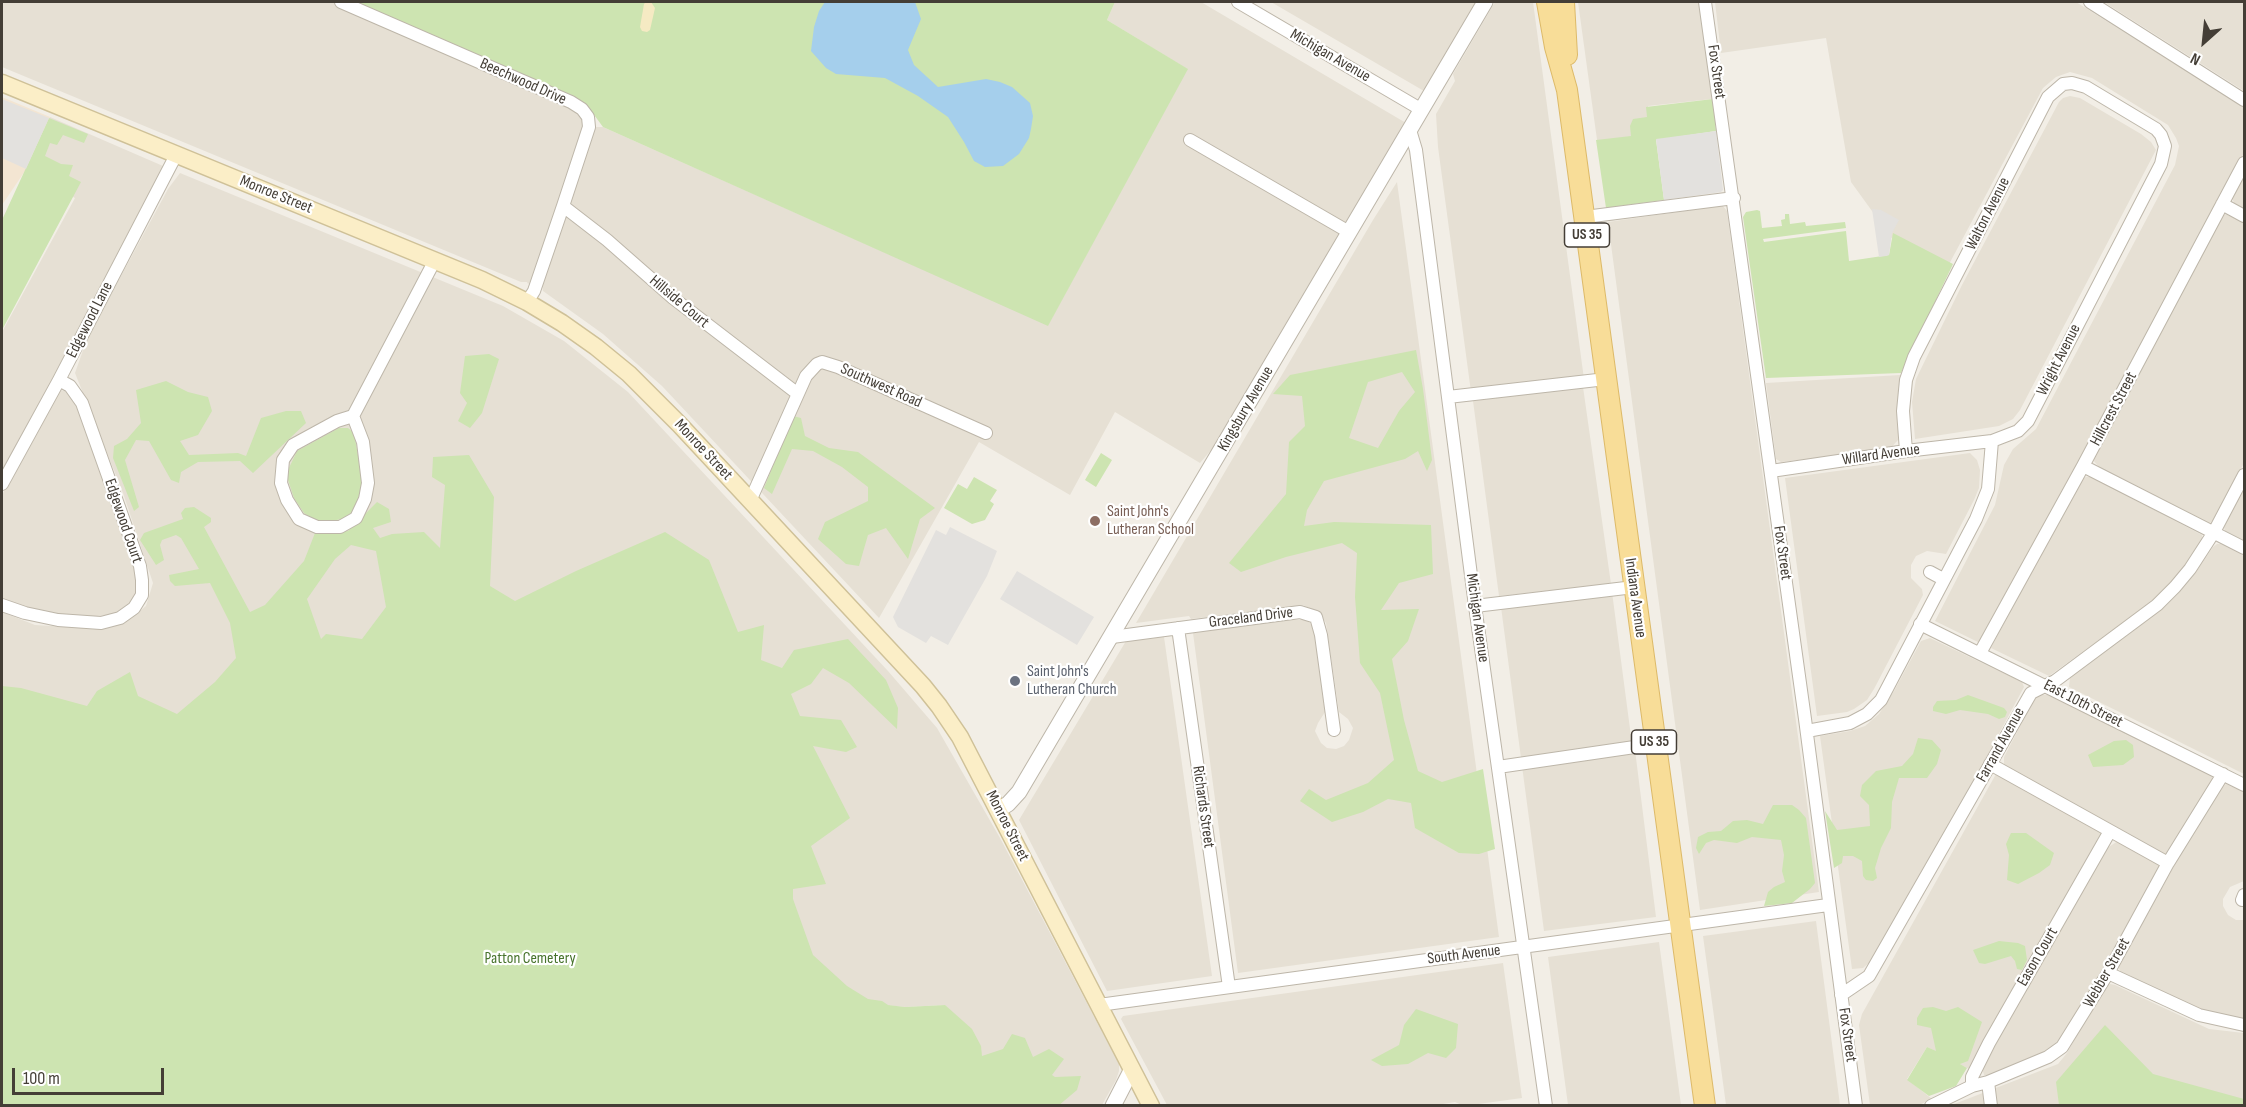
<!DOCTYPE html>
<html>
<head>
<meta charset="utf-8">
<style>
  body { margin:0 }
  #map { position:relative; width:2246px; height:1107px; overflow:hidden; background:#f2eee6; font-family:"Sofia Sans Condensed",sans-serif }
  canvas { display:block }
  .frame { position:absolute; inset:0; border:3px solid #443e36; pointer-events:none }
  .north { position:absolute; left:2174px; top:12px; width:60px; height:60px; -webkit-text-stroke:4px #fff; paint-order:stroke; rotate:207deg; font-size:16px; font-weight:700; line-height:24px; text-align:center; color:#443e36 }
  .north::after { content:''; display:block; margin:auto; width:21px; height:27px; background:#443e36; clip-path:polygon(50% 0,100% 100%,50% 72%,0 100%) }
  .scale { position:absolute; left:12px; top:1068px; width:152px; height:27px; box-sizing:border-box; border:3px solid #443e36; border-top:0; padding-left:8px; font-size:18px; line-height:21px; white-space:nowrap; color:#443e36; -webkit-text-stroke:4px #fff; paint-order:stroke }
</style>
</head>
<body>
<div id="map">
<canvas width="2246" height="1107"></canvas>
<div class="frame"></div>
<div class="north">N</div>
<div class="scale">100 m</div>
</div>
<script>
const ctx = document.querySelector('canvas').getContext('2d');
ctx.lineJoin = 'round';
function fillPath(path, color) { ctx.fillStyle = color; ctx.fill(path, 'evenodd'); }
const poly = rows => new Path2D(rows.map(r => 'M' + r).join(''));
function stroke(path, color, width, dash) { ctx.strokeStyle = color; ctx.lineWidth = width; ctx.lineCap = dash ? 'butt' : 'round'; ctx.setLineDash(dash || []); ctx.stroke(path); }
function label(font, color, halo, rows, align = 'center') {
  ctx.font = font + ' "Sofia Sans Condensed",sans-serif'; ctx.lineWidth = 4.5; ctx.setLineDash([]); ctx.textBaseline = 'middle'; ctx.strokeStyle = halo; ctx.fillStyle = color; for (const [text, x, y, turn = 0] of rows) {
    ctx.save(); ctx.translate(x, y); ctx.rotate((+turn || 0) * Math.PI / 180); ctx.textAlign = isNaN(turn) ? turn : align; if (halo) ctx.strokeText(text, 0, 0); ctx.fillText(text, 0, 0); ctx.restore();
  }
}
const residential = poly([
  [2,2,332,2,568,105,585,120,584,129,535,277,528,284,527,282,521,282,2,67],
  [1115,2,1201,2,1406,123,1218,442,1200,463,1115,412,1070,495,979,442,879,618,662,386,603,334,543,291,542,284,594,127,603,127,1048,325,1187,69,1107,20],
  [1271,2,1480,2,1424,91],
  [1495,2,1533,2,1584,379,1471,392,1438,147,1436,114,1455,81,1453,74],
  [1578,2,1699,2,1712,99,1648,106,1654,139,1598,147],
  [1715,2,2076,2,2244,107,2244,153,1982,644,1935,621,1995,505,2004,465,2013,449,2036,429,2175,165,2179,146,2176,138,2168,125,2092,78,2070,72,2056,77,2043,88,1947,268,1893,240,1851,182,1826,38,1721,53],
  [2104,2,2244,2,2244,91],
  [2070,96,2080,98,2141,134,2151,142,2156,150,2020,410,2013,419,1999,426,1915,439,1912,402,1916,379,1962,285,2059,102,2063,98],
  [50,117,163,166,162,172,109,274,2,475,2,332,75,198,25,171],
  [180,173,503,306,564,341,628,392,888,671,937,728,1000,838,1119,1064,1119,1071,1116,1080,1102,1105,959,1105,945,1005,905,1007,842,1001,270,695,152,781,2,740,2,612,35,625,103,629,134,616,146,606,153,583,123,493,75,373,87,339,168,189],
  [2244,173,2244,209,2234,203,2232,198],
  [1397,182,1499,937,1238,973,1193,633,1287,620,1305,620,1310,623,1314,629,1325,712,1318,723,1315,731,1321,743,1327,748,1336,749,1344,746,1349,740,1353,728,1348,719,1339,712,1326,623,1319,613,1303,605,1191,619,1189,616,1136,623,1373,220],
  [1718,206,1723,206,1727,211,1819,892,1700,910,1608,222],
  [2226,214,2244,223,2244,463,2216,517,2210,523,2205,523,2099,467,2093,460,2222,216],
  [1900,375,1898,440,1889,450,1781,462,1776,459,1766,383],
  [1583,387,1611,584,1499,596,1473,401],
  [61,390,68,392,74,400,139,575,136,594,126,609,113,615,78,617,40,613,2,600,2,495,55,396],
  [1970,453,1977,460,1980,470,1979,488,1974,500,1946,554,1927,551,1916,556,1911,565,1911,578,1922,589,1923,595,1874,689,1867,700,1854,709,1847,712,1817,716,1785,478],
  [2086,477,2092,477,2202,535,2202,541,2177,578,2153,601,2049,676,1991,648,2079,481],
  [2244,488,2244,543,2225,532,2224,527],
  [2217,544,2221,544,2244,556,2244,774,2069,687,2070,677,2075,673,2165,607,2178,594,2194,575,2213,547],
  [1612,592,1632,744,1521,758,1501,607],
  [1164,637,1212,976,1107,991,1019,820,1126,641],
  [1930,638,2022,682,2024,687,1973,782,1870,962,1863,968,1852,969,1820,736,1850,731,1865,726,1879,714,1894,691,1921,641],
  [2042,695,2048,695,2212,776,2213,779,2170,855,2164,855,2004,765,2004,757,2035,698],
  [1635,750,1656,917,1544,931,1522,766],
  [1996,774,2103,833,1969,1069,1927,1047,1907,1079,1932,1099,1919,1105,1870,1105,1859,1025,1862,1014],
  [2226,784,2244,792,2244,881,2230,887,2223,899,2223,906,2228,915,2236,920,2244,920,2244,1018,2237,1018,2196,1009,2129,977,2121,972,2118,967,2178,859,2220,789],
  [2118,841,2157,863,2160,868,2159,874,2061,1043,2051,1049,1988,1076,1984,1075,1982,1068,2058,934,2107,848],
  [1816,921,1840,1105,1726,1105,1703,936],
  [1659,942,1681,1105,1568,1105,1548,957],
  [1503,963,1522,1098,1464,1106,1455,1102,1431,1106,1167,1105,1121,1019,1123,1016],
  [2110,984,2115,985,2209,1029,2244,1033,2244,1105,1949,1106,2058,1064,2067,1053,2105,986]
]);
const commercial = poly([
  [2,97,50,117,25,171,2,205]
]);
const green = poly([
  [357,2,1115,2,1107,20,1188,69,1048,326,603,127,586,104],
  [1713,99,1716,131,1656,140,1664,200,1606,208,1596,140,1631,136,1630,126,1633,119,1647,117,1646,107],
  [49,118,88,134,84,143,63,135,57,145,50,143,45,156,61,164,73,165,69,176,81,182,2,330,2,220],
  [1757,210,1760,211,1762,228,1782,226,1781,220,1785,219,1785,214,1789,214,1790,224,1805,222,1806,226,1845,222,1846,228,1763,239,1764,242,1846,231,1849,261,1889,255,1893,233,1953,264,1901,373,1766,378,1743,217,1746,212],
  [1416,350,1423,389,1432,460,1427,471,1418,451,1405,459,1324,481,1307,510,1304,526,1334,522,1431,525,1433,574,1399,583,1381,610,1419,609,1408,641,1392,659,1404,720,1418,771,1442,782,1483,769,1495,849,1479,854,1459,853,1415,828,1411,803,1388,799,1363,812,1332,822,1300,801,1309,789,1326,800,1368,783,1394,760,1380,693,1360,663,1355,597,1357,553,1342,543,1286,557,1241,572,1229,563,1286,494,1289,442,1305,426,1302,396,1273,394,1290,375],
  [1402,372,1415,392,1399,411,1378,448,1349,438,1368,382],
  [489,354,499,359,482,413,470,428,458,421,467,403,460,393,465,356],
  [166,381,188,392,208,397,212,411,198,435,180,441,189,455,238,453,246,456,261,418,286,411,301,411,306,423,253,473,240,461,198,462,181,472,179,483,171,480,149,441,136,440,125,460,139,507,134,511,113,458,114,446,127,439,141,423,136,390],
  [793,416,801,418,805,436,829,448,858,452,935,508,920,519,908,559,886,528,868,535,859,566,846,564,818,539,825,522,868,501,868,487,842,467,813,451,792,449,772,494,764,488],
  [339,428,348,428,354,433,362,478,361,493,354,511,342,519,325,522,313,519,304,513,294,498,288,480,288,470,297,451],
  [1101,453,1112,460,1096,487,1085,480],
  [469,455,494,497,490,586,515,601,576,571,665,532,709,560,738,632,764,625,761,660,782,668,794,650,848,639,886,680,898,708,897,729,849,683,823,668,811,684,791,694,800,716,841,720,857,747,846,752,813,746,850,818,811,846,826,884,793,889,793,899,813,955,847,986,868,999,882,1001,888,1005,905,1007,945,1005,972,1029,981,1046,982,1056,1003,1049,1012,1034,1025,1038,1033,1057,1049,1049,1064,1059,1052,1075,1055,1077,1081,1076,1077,1090,1058,1106,2,1105,2,686,21,688,87,706,97,691,130,672,138,696,177,714,215,682,236,658,230,623,210,583,175,586,170,581,169,575,199,569,181,538,176,535,162,540,160,545,164,560,156,565,140,540,144,533,183,519,181,513,185,508,194,507,211,518,211,522,204,527,250,612,265,605,304,561,315,533,348,531,377,502,389,509,391,522,373,528,380,538,392,534,424,532,440,548,445,485,432,477,433,457],
  [351,545,376,551,386,607,362,639,326,634,321,639,307,599,335,559],
  [974,477,997,490,990,501,994,504,985,520,972,524,944,508,958,484,967,489],
  [1968,695,2004,708,2007,712,2005,717,1999,719,1988,714,1960,710,1946,714,1933,711,1933,707,1937,701,1956,700],
  [1918,738,1932,740,1941,750,1937,764,1927,778,1899,778,1892,802,1891,828,1881,848,1875,868,1877,878,1873,881,1866,880,1863,876,1862,861,1853,856,1843,856,1842,863,1834,868,1825,811,1837,830,1870,826,1869,805,1860,796,1862,785,1876,771,1902,766,1913,754],
  [2126,740,2133,745,2134,757,2123,765,2093,767,2088,755,2114,741],
  [1773,805,1792,805,1799,810,1806,818,1815,883,1810,889,1792,903,1764,906,1768,892,1774,887,1785,882,1782,871,1784,855,1781,840,1752,837,1737,843,1714,840,1706,843,1699,854,1696,848,1698,837,1708,832,1721,831,1733,821,1747,820,1763,824],
  [2011,833,2026,833,2054,853,2050,865,2039,873,2018,884,2007,880,2009,855,2006,844],
  [1999,941,2018,943,2025,946,2027,960,2022,970,2017,969,2015,961,2011,956,1985,964,1979,963,1973,950],
  [1933,1007,1946,1011,1958,1007,1982,1022,1968,1061,1960,1064,1967,1068,1956,1086,1929,1096,1907,1080,1927,1047,1936,1051,1931,1028,1917,1025,1917,1018,1923,1008],
  [1416,1009,1458,1024,1456,1048,1446,1058,1428,1053,1408,1064,1382,1066,1371,1060,1399,1045,1404,1025],
  [2105,1025,2153,1074,2244,1099,2244,1105,2059,1105,2056,1082]
]);
const sand = poly([
  [646,2,651,2,655,8,650,30,647,32,642,31,640,27,644,4]
]);
const parking = poly([
  [2,99,49,118,26,169,2,158],
  [1716,131,1723,190,1721,192,1664,200,1656,139],
  [1872,209,1881,210,1899,220,1892,233,1889,255,1886,256,1879,257],
  [950,527,997,551,987,576,948,645,931,636,926,643,898,627,893,617,936,530,946,535],
  [1017,571,1094,617,1077,645,1000,599]
]);
const water = poly([
  [825,2,915,2,921,19,908,50,914,65,938,87,986,79,1000,82,1012,87,1030,103,1033,116,1031,129,1029,138,1019,154,1003,166,985,167,974,161,964,142,948,117,918,96,885,78,836,74,826,68,811,51,814,27,819,11]
]);
const minor = poly([
  [341,2,571,102,582,109,588,117,589,127,563,206,534,291,527,302],
  [1238,2,1422,110],
  [1705,2,1805,719,1856,1106],
  [2090,2,2244,100],
  [1410,130,1416,150,1475,606,1546,1106],
  [1190,140,1349,232],
  [2222,204,2244,216],
  [563,206,607,240,673,298,798,394],
  [1585,217,1734,198],
  [1448,397,1606,379],
  [353,416,363,442,368,483,365,499,356,518,340,527,317,527,299,519,287,500,281,483,283,460,293,445,337,421,353,416],
  [353,416,435,260],
  [2083,466,2244,548],
  [1771,471,1906,451,1992,441],
  [2,484,59,380,176,155],
  [750,501,806,376,817,364,822,362,838,367,986,433],
  [1930,572,1943,579],
  [2,605,25,613,58,620,101,623,120,618,134,608,142,595,142,580,140,566,82,403,70,386,59,380],
  [1475,606,1634,587],
  [1920,624,2244,785],
  [1178,628,1229,987],
  [1112,637,1300,612,1316,617,1321,635,1334,730],
  [1980,653,2083,466,2244,163],
  [1807,731,1850,723,1867,714,1881,700,1976,519,1988,489,1992,441,2018,431,2028,421,2161,164,2165,146,2161,135,2156,129,2086,87,2072,83,2063,84,2048,97,1914,357,1906,380,1903,411,1906,451],
  [1990,764,2168,863],
  [1498,767,1655,744],
  [2242,900,2244,895],
  [2108,973,2199,1015,2244,1025],
  [1841,995,1869,976,2031,693,2055,681,2157,605,2175,587,2190,569,2214,532,2244,475],
  [1099,1005,1828,905],
  [1988,1082,1991,1106],
  [1972,1086,1972,1077,1989,1043,2110,831],
  [1931,1106,1972,1086,1988,1082,2048,1057,2062,1047,2108,973,2168,863,2223,774]
]);
const tertiary = poly([
  [998,810,1008,804,1019,792,1485,2],
  [1113,1106,1132,1069]
]);
const secondary = poly([
  [2,83,482,280,527,302,562,323,596,347,629,374,679,424,923,686,939,706,960,737,1151,1106]
]);
const primary = poly([
  [1547,2,1555,47,1567,90,1705,1106],
  [1564,2,1567,55]
]);
const markers = [
  [1095,521,6,"#8d6e63"],
  [1015,681,6,"#6b7280"]
];
const shields = [
  [1587,235,45],
  [1654,742,45]
];
const shieldNames = [
  ["US 35",1587,235],
  ["US 35",1654,742]
];
const streetNames = [
  ["Michigan Avenue",1330,56,30],
  ["Fox Street",1716,72,82],
  ["Beechwood Drive",523,82,24],
  ["Monroe Street",276,195,22],
  ["Walton Avenue",1988,214,-63],
  ["Hillside Court",679,302,40],
  ["Edgewood Lane",90,320,-63],
  ["Wright Avenue",2059,360,-63],
  ["Southwest Road",881,386,24],
  ["Kingsbury Avenue",1246,409,-60],
  ["Hillcrest Street",2114,409,-62],
  ["Monroe Street",703,450,47],
  ["Willard Avenue",1881,455,-8],
  ["Edgewood Court",123,521,71],
  ["Fox Street",1782,553,82],
  ["Indiana Avenue",1635,598,82],
  ["Graceland Drive",1251,618,-7],
  ["Michigan Avenue",1477,618,82],
  ["East 10th Street",2083,704,27],
  ["Farrand Avenue",2001,745,-61],
  ["Richards Street",1203,807,82],
  ["Monroe Street",1007,826,63],
  ["South Avenue",1464,955,-7],
  ["Eason Court",2038,957,-60],
  ["Webber Street",2107,973,-60],
  ["Fox Street",1847,1035,82]
];
const educationNames = [
  ["Saint John's",1107,512],
  ["Lutheran School",1107,530]
];
const worshipNames = [
  ["Saint John's",1027,672],
  ["Lutheran Church",1027,690]
];
const parkNames = [
  ["Patton Cemetery",530,959]
];
fillPath(residential, '#e6e0d4');
fillPath(commercial, '#f3e5d2');
fillPath(green, '#cde4b1');
fillPath(sand, '#f5eac3');
fillPath(parking, '#e3e1de');
fillPath(water, '#a5cfec');
stroke(minor, '#bdb6a9', 14);
stroke(tertiary, '#bdb6a9', 17);
stroke(secondary, '#cfc198', 19);
stroke(primary, '#ddba69', 22);
stroke(minor, '#fff', 12);
stroke(tertiary, '#fff', 15);
stroke(secondary, '#fbeec7', 16);
stroke(primary, '#f8dd98', 20);
for (const [x, y, r, color] of markers) { const dot = new Path2D(); dot.arc(x, y, r, 0, 2 * Math.PI); ctx.fillStyle = color; ctx.fill(dot); stroke(dot, '#fff', 2); }
for (const [x, y, w] of shields) { const box = new Path2D(); box.roundRect(x - w / 2, y - 12, w, 24, 4.5); ctx.fillStyle = '#fff'; ctx.fill(box); stroke(box, '#443e36', 1.5); }
label('bold 15px', '#443e36', null, shieldNames);
label('16px', '#443e36', '#fff', streetNames);
label('16px', '#785e54', '#fff', educationNames, 'left');
label('16px', '#5b616d', '#fff', worshipNames, 'left');
label('16px', '#47732c', '#fff', parkNames);
</script>
</body>
</html>
